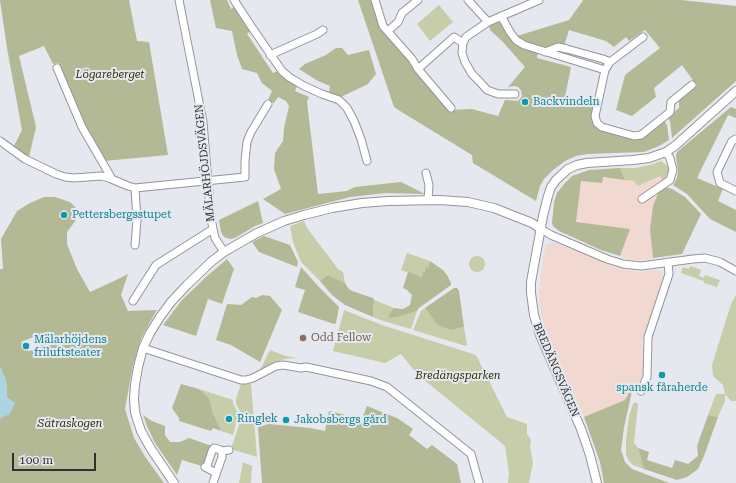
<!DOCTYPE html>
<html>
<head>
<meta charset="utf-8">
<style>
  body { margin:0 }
  #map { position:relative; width:736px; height:483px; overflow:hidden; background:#e6e8ef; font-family:"Roboto Serif",serif }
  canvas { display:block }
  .scale { position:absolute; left:12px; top:453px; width:84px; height:18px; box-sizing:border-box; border:2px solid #313134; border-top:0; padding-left:5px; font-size:12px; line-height:14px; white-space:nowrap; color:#313134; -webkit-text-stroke:3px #e6e8ef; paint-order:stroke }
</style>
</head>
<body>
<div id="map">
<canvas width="736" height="483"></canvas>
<div class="scale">100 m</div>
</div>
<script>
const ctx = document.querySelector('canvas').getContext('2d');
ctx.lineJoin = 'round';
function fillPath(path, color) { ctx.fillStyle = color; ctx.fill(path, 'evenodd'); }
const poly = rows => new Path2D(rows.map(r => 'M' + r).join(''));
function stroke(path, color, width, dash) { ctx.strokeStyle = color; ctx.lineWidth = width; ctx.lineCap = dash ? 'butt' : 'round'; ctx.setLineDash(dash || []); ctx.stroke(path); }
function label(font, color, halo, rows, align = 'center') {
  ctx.font = font + ' "Roboto Serif",serif'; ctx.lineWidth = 4; ctx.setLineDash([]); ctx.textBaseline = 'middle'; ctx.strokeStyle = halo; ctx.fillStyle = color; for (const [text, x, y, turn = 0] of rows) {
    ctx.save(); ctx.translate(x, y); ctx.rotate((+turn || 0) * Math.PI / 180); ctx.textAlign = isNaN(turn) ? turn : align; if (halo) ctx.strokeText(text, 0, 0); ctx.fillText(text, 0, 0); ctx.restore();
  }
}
const industrial = poly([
  [660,176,665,187,659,191,653,206,650,229,653,258,639,260,628,259,620,256,630,229,576,223,581,181,602,183,603,177,634,181,638,186],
  [555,243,582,253,614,267,626,270,640,272,656,270,661,271,663,273,664,280,642,341,643,375,641,380,633,386,625,400,584,417,545,331,539,302,540,280,546,244]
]);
const green = poly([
  [439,5,453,22,430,41,417,24],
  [661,161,668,166,668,172,666,177,662,180,660,176,638,186,634,181,625,180,620,168,635,168,650,165],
  [304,221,307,228,338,269,343,272,345,283,328,275,320,281,301,262,293,242,290,226],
  [407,253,430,261,428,268,422,277,401,270],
  '469 264a8 8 0 1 1 16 0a8 8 0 1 1-16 0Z',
  [690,266,701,270,699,276,704,278,705,275,720,280,717,287,704,283,704,281,681,273,683,267,689,269],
  [736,295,736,401,731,401,725,394,725,401,718,417,708,415,716,394,725,394,723,385,713,376,712,365,731,304],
  [374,300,394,308,389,314,401,316,417,311,411,329,383,321,373,317,373,311],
  [425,308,439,325,451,330,464,327,467,345,466,346,413,330,421,311],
  [344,310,382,325,476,355,507,417,527,424,527,434,531,440,530,447,533,463,529,483,508,483,509,473,505,446,417,374,401,354,385,363,333,351],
  [270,350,286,356,297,358,285,359,275,362,260,370],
  [241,384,251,384,257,457,231,449,242,416,241,413,236,404,236,399],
  [199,389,233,400,233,404,238,413,238,416,233,435,221,431,213,413,209,398],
  [635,402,638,404,634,443,638,448,644,469,633,465,629,461,626,455,626,440,629,416,633,404],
  [243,462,252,466,251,483,239,483]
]);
const forest = poly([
  [0,0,129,0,137,41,149,42,168,155,104,161,85,127,76,107,59,63,53,64,44,46,19,56,36,127,29,157,13,148,22,130,7,48],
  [210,0,227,0,231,9,236,6,251,31,247,34,273,73,278,71,288,80,297,86,295,91,309,97,307,102,318,194,347,191,355,187,401,182,425,194,386,193,350,197,285,214,263,199,281,189,274,169,275,153,283,141,284,128,289,106,286,101,278,97,274,103,268,100,272,91,262,83,257,73,242,69,237,55,232,31,216,28],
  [358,0,372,0,380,24,449,110,472,109,498,116,505,100,518,101,522,96,521,90,518,87,514,86,508,87,525,67,503,42,490,30,489,26,498,22,501,23,515,43,538,53,537,58,571,67,565,97,595,104,593,118,595,126,599,130,632,139,664,121,667,125,669,140,659,146,644,152,587,154,576,156,565,161,553,170,544,179,540,186,536,201,473,163,472,155,400,111,394,107],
  [583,0,681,0,736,6,736,81,672,138,670,121,667,117,679,108,679,100,697,86,682,65,654,88,656,97,632,116,616,110,625,75,660,48,645,30,629,41,626,37,614,47,606,41,569,30,564,46,546,49,522,41,517,36,569,20,582,2],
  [336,48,342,48,348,55,369,50,376,74,368,84,341,97,329,92,330,86,318,81,299,69,305,64,326,55],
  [731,107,736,109,736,118,728,115,697,178,723,189,718,201,736,210,736,232,710,219,687,194,673,185,677,178,678,171,676,157,677,152],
  [620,168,625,180,603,177,602,183,581,181,576,222,630,229,620,256,601,250,559,231,553,226,552,223,554,202,557,193,565,183,572,176,589,170],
  [665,187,672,189,685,197,701,214,682,254,653,258,650,229,653,206,659,191],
  [44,197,55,197,70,202,78,210,76,220,67,232,67,244,77,269,90,292,114,281,128,274,121,295,128,311,157,310,150,322,141,339,133,365,125,409,134,438,146,458,164,483,0,483,0,419,7,397,6,380,0,367,0,269,3,269,1,239,17,211,30,203],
  [38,335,42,347,29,351,24,349,21,342],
  [258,201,263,223,255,226,235,238,230,239,224,237,221,232,219,220],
  [264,236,290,245,298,262,297,267,259,252,252,242],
  [227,259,234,269,222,304,208,299,196,336,163,325,182,300,206,277],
  [430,261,443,270,447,275,451,283,451,285,419,308,417,311,401,316,389,318,389,314,394,308,403,309,410,305,412,295,407,290,403,288,408,272,422,277,423,272,425,272,426,267,428,268],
  [301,267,319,287,339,307,336,323,334,324,298,312,305,290,295,287],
  [328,275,345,283,348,288,352,291,373,298,374,300,373,311,373,317,345,305,332,295,320,281],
  [454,288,457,288,459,291,464,327,451,330,438,325,425,308],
  [262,295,270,296,282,310,260,362,231,345,216,340,227,304,241,305,252,297,256,298],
  [181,384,199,389,209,398,213,413,221,431,213,428,211,431,179,421,179,418,172,408],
  [633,386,624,428,621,450,625,462,632,469,669,483,604,483,600,462,584,417,625,400],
  [367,406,397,418,413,429,409,435,427,449,432,445,457,464,461,483,262,483,258,427,269,424,310,428,325,431,329,411,362,419],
  [143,415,152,421,165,426,165,435,170,442,180,442,189,438,212,446,205,467,182,460,177,475,155,443,147,426],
  [708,415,718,417,704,456,698,469,687,477,677,480,644,469,638,448,649,452,647,460,672,468,675,460,688,464,698,456,697,446]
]);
const water = poly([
  [0,367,6,380,7,397,15,403,10,414,1,418,0,419]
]);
const minor = poly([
  [179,0,203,122,211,218,213,229,215,238,224,252],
  [234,0,251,26,282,71,289,77,304,86,322,94,339,100,347,108,354,121,361,139,367,161],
  [375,0,383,26,412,59,418,69,451,108],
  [468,0,488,22],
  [501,16,510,32,516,40,524,45,605,70],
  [388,31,398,22,402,13,418,0],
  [643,37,610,62,605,70,595,116,597,123,602,127,634,136,641,135,670,112,671,102,692,85],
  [545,52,558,47,567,49,603,59,610,62],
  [270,55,317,34,323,30],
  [57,68,82,127,112,179],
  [418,69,454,37,463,43],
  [515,94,498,94,487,90,480,82,472,74,465,62,462,53,463,43,466,37,488,22,539,0],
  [736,139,732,141,717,172,720,183,736,191],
  [0,141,25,159,56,174,65,177,74,178,101,176,109,178,128,186,135,188,245,177,245,161,247,142,251,132,268,104],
  [426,173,429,185,428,200],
  [642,199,670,180,673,170,670,158,666,152],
  [541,229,551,235,607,259,623,264,641,266,693,259,705,258,720,262,736,271],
  [135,245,137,220,135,188],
  [133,301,156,265,213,229],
  [143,348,241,380,246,380,253,378,276,366,283,365,301,368,306,367,371,381,387,387,471,454,479,483],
  [641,391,647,377,648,337,669,274,668,262],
  [216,473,205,467,207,466,212,451,214,448,218,449,222,451,229,450],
  [213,483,222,457,222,451]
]);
const tertiary = poly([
  [174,483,151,449,141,431,138,422,135,412,134,399,135,385,138,367,143,348,150,333,160,317,171,302,187,285,212,261,224,252,257,233,284,221,304,215,332,208,362,203,388,201,439,200,468,202,494,208,532,223,541,229],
  [597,483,590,455,581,429,540,335,534,315,531,293,531,282,543,216,548,196,551,187,556,180,568,169,577,165,587,163,633,160,649,158,666,152,676,145,736,91]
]);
const markers = [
  [525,102,4,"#0f9aa8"],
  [64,215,4,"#0f9aa8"],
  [303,338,4,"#8d6e63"],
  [26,346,4,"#0f9aa8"],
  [662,375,4,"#0f9aa8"],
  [229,419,4,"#0f9aa8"],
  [286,420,4,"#0f9aa8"]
];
const parkNames = [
  ["Lögareberget",110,75],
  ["Bredängsparken",458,376],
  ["Sätraskogen",70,424]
];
const cultureNames = [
  ["Backvindeln",533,102],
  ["Pettersbergsstupet",72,215],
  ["Mälarhöjdens",34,340],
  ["friluftsteater",34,353],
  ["spansk fåraherde",662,388,"center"],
  ["Ringlek",237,419],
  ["Jakobsbergs gård",294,420]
];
const streetNames = [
  ["MÄLARHÖJDSVÄGEN",205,163,-96],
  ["BREDÄNGSVÄGEN",556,370,67]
];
const educationNames = [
  ["Odd Fellow",311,338]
];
fillPath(industrial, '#f1d8d0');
fillPath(green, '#c7cca9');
fillPath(forest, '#b3b895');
fillPath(water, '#abd5e2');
stroke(minor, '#94959c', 9);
stroke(tertiary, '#94959c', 10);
stroke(minor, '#fff', 7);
stroke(tertiary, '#fff', 8);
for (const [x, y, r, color] of markers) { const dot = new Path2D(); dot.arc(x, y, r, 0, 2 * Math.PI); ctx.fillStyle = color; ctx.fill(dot); stroke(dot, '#e6e8ef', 1.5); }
label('italic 11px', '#2f3206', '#e6e8ef', parkNames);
label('11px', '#0d838f', '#e6e8ef', cultureNames, 'left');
label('11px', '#313134', '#e6e8ef', streetNames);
label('11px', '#785e54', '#e6e8ef', educationNames, 'left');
</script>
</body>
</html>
